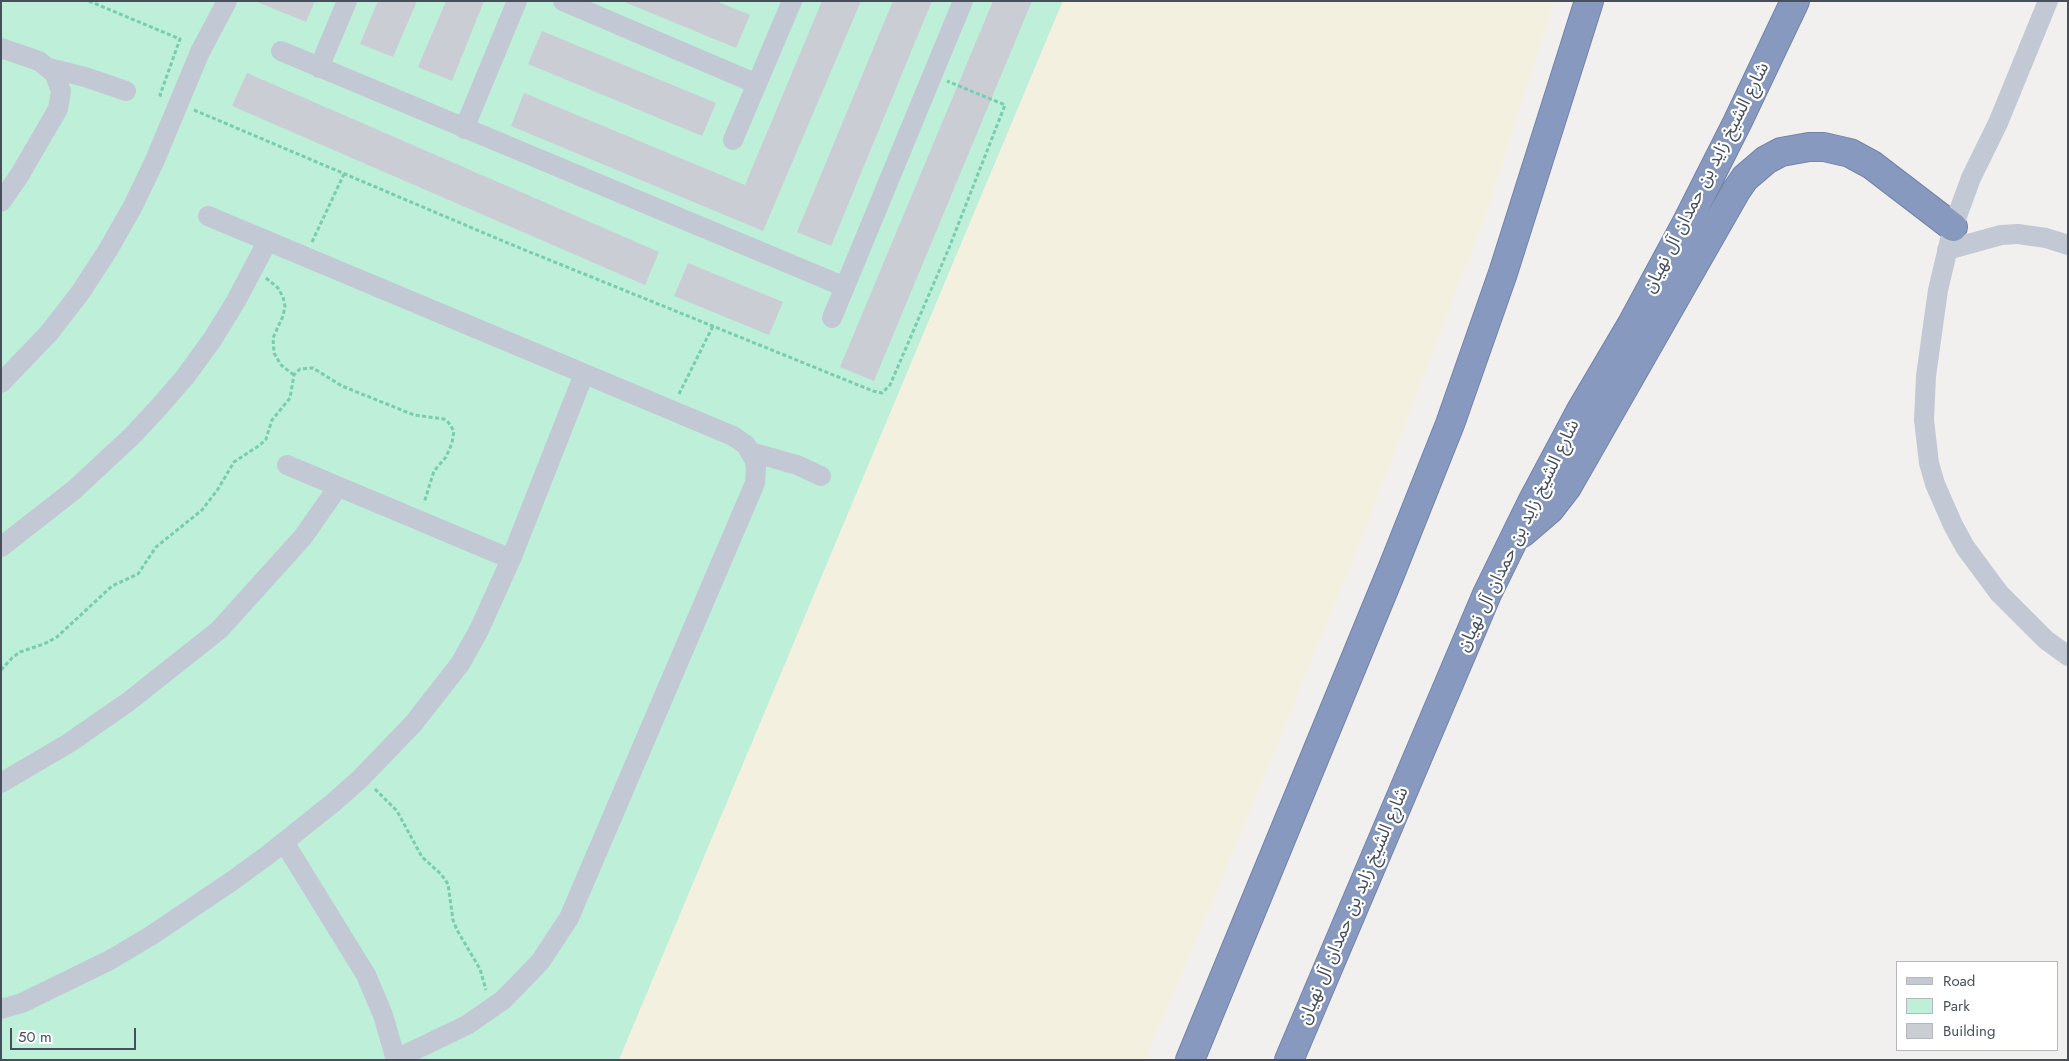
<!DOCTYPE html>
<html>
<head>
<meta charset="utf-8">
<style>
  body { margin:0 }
  #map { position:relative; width:2069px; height:1061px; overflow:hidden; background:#f2f0ef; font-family:Jost,sans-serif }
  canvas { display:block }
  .frame { position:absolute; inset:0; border:2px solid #474f5d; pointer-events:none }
  .legend { position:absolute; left:1896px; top:961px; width:162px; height:90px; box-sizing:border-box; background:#fff; border:1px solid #b5b9be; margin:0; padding:6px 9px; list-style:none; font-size:15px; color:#474f5d }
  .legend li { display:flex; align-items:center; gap:10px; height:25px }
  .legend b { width:25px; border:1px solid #b5b9be }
  .scale { position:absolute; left:10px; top:1028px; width:126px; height:22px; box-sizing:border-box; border:2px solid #474f5d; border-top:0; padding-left:6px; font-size:15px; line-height:18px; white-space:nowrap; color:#474f5d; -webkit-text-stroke:4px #fff; paint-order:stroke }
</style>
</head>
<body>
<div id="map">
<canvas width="2069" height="1061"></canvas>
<div class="frame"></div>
<ul class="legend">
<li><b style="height:6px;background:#c3c9d4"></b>Road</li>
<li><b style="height:14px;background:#beefd9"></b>Park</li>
<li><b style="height:14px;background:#cbcdd5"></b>Building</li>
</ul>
<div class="scale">50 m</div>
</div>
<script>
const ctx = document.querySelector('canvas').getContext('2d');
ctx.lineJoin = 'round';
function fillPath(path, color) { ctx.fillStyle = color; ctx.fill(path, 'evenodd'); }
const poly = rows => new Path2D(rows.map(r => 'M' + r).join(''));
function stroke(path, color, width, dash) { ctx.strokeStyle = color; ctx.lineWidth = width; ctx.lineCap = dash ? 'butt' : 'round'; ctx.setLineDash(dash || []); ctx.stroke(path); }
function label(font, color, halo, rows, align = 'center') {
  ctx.font = font + ' Jost,"Noto Sans Arabic",sans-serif'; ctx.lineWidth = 4.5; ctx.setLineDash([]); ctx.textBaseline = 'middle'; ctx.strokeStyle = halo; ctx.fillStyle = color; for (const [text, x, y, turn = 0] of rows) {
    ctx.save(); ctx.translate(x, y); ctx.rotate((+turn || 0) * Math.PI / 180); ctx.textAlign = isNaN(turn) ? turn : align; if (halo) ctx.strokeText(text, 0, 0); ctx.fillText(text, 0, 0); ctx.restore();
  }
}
const green = poly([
  [1,1,1063,1,619,1060,1,1060]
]);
const sand = poly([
  [1063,1,1554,1,1491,200,1364,533,1201,930,1145,1060,619,1060]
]);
const building = poly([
  [255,1,315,1,306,22],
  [378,1,417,1,393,57,360,44],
  [446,1,484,1,452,81,418,67],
  [622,1,716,1,750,15,736,48],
  [822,1,861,1,763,231,511,126,524,93,745,185],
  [893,1,932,1,831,246,797,232],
  [993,1,1032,1,874,381,840,367],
  [542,31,716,103,702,136,528,64],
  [247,73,659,252,645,285,232,106],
  [688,263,783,302,769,335,674,296]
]);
const path = poly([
  [89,1,180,39,160,95,163,96],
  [194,110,510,244,873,391,882,393,890,385,949,248,1005,105,947,81],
  [312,242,344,174],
  [266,278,278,288,283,297,285,306,283,316,273,338,274,353,281,365,294,375],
  [679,394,713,326],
  [1,670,12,658,20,652,44,644,57,637,112,586,138,574,156,547,202,510,218,489,234,462,260,445,266,439,272,420,290,398,294,375,300,369,313,368,342,386,414,415,444,419,448,422,454,431,452,443,446,457,434,471,424,503],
  [375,789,397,811,422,857,441,874,448,884,453,920,457,930,480,969,486,990]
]);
const minor = poly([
  [563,1,757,84],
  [2048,1,1998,123,1971,178,1953,227,1938,290,1926,376,1924,420,1929,463,1935,484,1953,525,1965,547,1999,593,2046,640,2068,656],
  [1,48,39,61,54,73,61,91,58,109,19,176,1,202],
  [281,51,845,287],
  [49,68,85,77,126,91],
  [319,68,347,1],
  [464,129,517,1],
  [733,140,792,1],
  [208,216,733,436,746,445,754,459,756,467,755,483,569,918,540,962,503,1000,467,1025,396,1059],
  [1947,250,2001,235,2018,234,2046,238,2068,245],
  [832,318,963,1],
  [1,383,49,333,80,293,108,250,133,206,155,160,200,52,227,1],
  [751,452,797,465,821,476],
  [287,465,511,559],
  [1,547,74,490,132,436,159,407,185,377,212,340,236,301,267,242],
  [1,783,69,743,128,702,219,630,303,537,338,487],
  [284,842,366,975,383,1015,396,1060],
  [1,1009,22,1003,110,960,152,935,232,881,269,854,334,802,360,779,413,724,460,664,479,630,511,559,584,374]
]);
const highway = poly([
  [1522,533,1550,509,1567,487,1736,191,1745,178,1766,160,1781,152,1809,147,1824,147,1850,153,1872,165,1953,227],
  [1190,1060,1391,572,1450,424,1503,273,1589,1],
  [1289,1060,1487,594,1532,502,1580,412,1632,324,1686,224,1737,123,1795,1]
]);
const streetNames = [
  ["شارع الشيخ زايد بن حمدان آل نهيان",1707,178,-63],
  ["شارع الشيخ زايد بن حمدان آل نهيان",1519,536,-64],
  ["شارع الشيخ زايد بن حمدان آل نهيان",1354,906,-67]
];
fillPath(green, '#beefd9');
fillPath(sand, '#f3f0e0');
fillPath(building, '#cbcdd5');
stroke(highway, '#7284aa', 30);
stroke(path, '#76cdb0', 3, [4, 2.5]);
stroke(minor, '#c3c9d4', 20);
stroke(highway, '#8799be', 28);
label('18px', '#474f5d', '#fff', streetNames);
</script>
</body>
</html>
